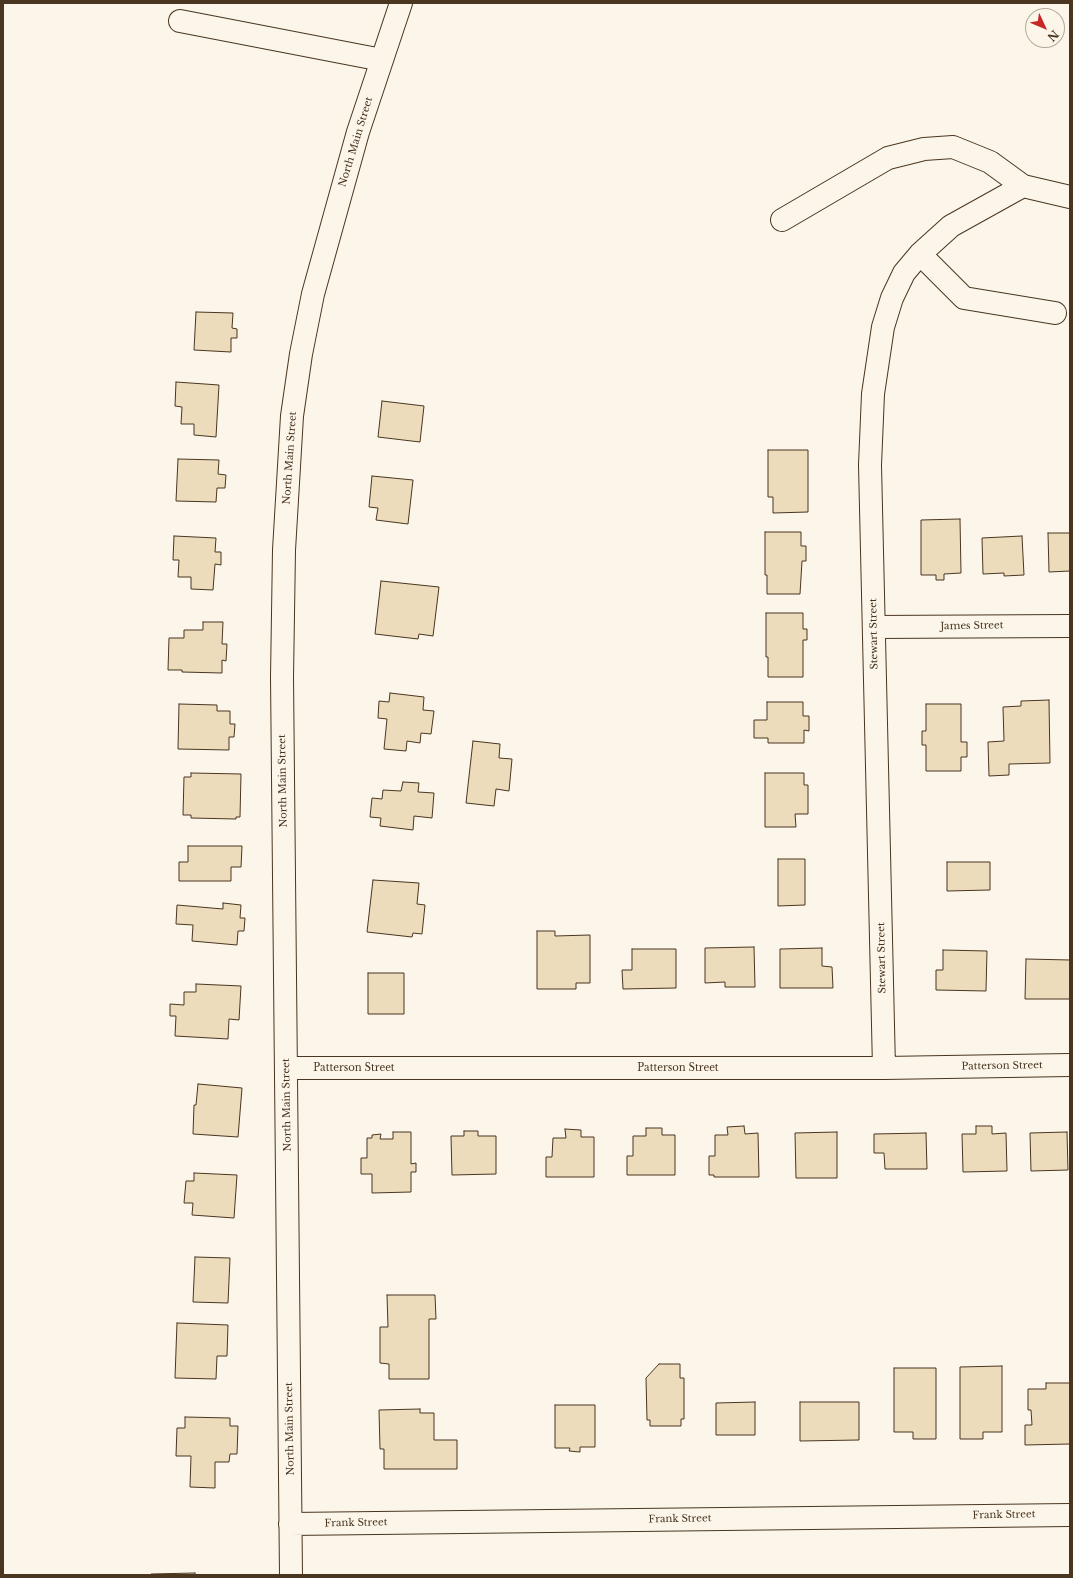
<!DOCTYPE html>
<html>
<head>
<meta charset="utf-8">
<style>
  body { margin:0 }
  #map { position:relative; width:1073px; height:1578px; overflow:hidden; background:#fbf6e9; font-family:"Libre Baskerville",serif }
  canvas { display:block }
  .frame { position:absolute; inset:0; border:4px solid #4a3520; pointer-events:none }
  .north { position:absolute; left:1025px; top:8px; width:40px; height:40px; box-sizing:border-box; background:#fbf6e9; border:1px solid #b4a999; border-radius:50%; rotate:134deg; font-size:11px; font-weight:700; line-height:16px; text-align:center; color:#4a3520 }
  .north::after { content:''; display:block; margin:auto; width:14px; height:18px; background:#c62828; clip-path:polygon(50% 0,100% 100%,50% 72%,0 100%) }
</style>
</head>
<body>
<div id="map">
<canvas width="1073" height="1578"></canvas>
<div class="frame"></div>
<div class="north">N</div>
</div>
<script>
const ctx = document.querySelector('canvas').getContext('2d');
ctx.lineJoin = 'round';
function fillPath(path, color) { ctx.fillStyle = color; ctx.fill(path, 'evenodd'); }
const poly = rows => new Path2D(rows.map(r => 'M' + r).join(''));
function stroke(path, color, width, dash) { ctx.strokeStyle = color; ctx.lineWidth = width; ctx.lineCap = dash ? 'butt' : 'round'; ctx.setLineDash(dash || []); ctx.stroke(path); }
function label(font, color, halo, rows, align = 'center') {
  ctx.font = font + ' "Libre Baskerville",serif'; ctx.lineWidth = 3; ctx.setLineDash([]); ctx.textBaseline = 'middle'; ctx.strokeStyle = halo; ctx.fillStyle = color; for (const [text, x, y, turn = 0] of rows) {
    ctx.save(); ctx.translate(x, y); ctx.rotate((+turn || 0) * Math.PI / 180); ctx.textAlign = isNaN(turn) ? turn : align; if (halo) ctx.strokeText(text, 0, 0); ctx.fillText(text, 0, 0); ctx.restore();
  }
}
const building = poly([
  [196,312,233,313,232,328,237,329,237,338,231,338,231,352,194,350,196,312],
  [176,382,219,385,216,437,194,435,194,424,181,424,182,407,175,406,176,382],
  [382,401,424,406,420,442,378,437,382,401],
  [768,450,808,450,808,512,773,513,773,497,768,497,768,450],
  [178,459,219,460,218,474,226,475,225,488,217,488,216,502,176,501,178,459],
  [372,476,413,480,408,524,376,520,378,508,369,507,372,476],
  [960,519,961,573,944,574,944,580,936,580,936,575,921,575,921,520,960,519],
  [765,532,801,532,801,546,806,546,806,561,802,561,800,594,767,594,767,575,765,575,765,532],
  [1048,533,1070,533,1070,571,1049,572,1048,533],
  [174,536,216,538,215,552,221,552,221,565,215,564,213,590,191,589,191,577,178,577,179,560,173,560,174,536],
  [1022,536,1024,575,1004,576,1004,573,983,574,982,538,1022,536],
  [381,581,439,587,433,636,419,634,418,639,375,634,381,581],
  [766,613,803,613,803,629,807,629,807,640,803,640,803,677,768,677,768,657,766,657,766,613],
  [203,622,223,622,222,644,227,644,226,661,222,660,222,673,182,672,182,670,168,670,169,638,184,638,184,630,203,630,203,622],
  [390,693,424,697,423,710,434,711,431,734,421,733,420,743,407,741,406,751,384,749,387,719,378,718,379,701,389,702,390,693],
  [1049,700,1050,763,1009,764,1009,775,989,776,988,742,1004,741,1003,707,1021,706,1021,701,1049,700],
  [767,702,803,702,803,716,809,716,809,731,804,730,804,743,768,743,768,738,754,738,754,720,767,720,767,702],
  [179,704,217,705,217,711,230,711,230,724,235,724,234,737,229,737,229,750,178,749,179,704],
  [926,704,961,704,961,742,967,742,967,757,961,757,961,771,926,771,926,745,922,745,922,731,926,731,926,704],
  [473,741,500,744,499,758,512,759,509,791,496,789,494,806,466,803,473,741],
  [191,773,241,774,240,817,236,817,236,819,191,818,191,815,183,815,184,777,191,777,191,773],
  [765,773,804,773,804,785,808,785,808,814,795,814,796,827,765,827,765,773],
  [403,782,419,783,418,792,434,793,432,818,414,816,413,830,380,826,381,818,370,817,372,798,382,799,383,790,401,791,403,782],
  [188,846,242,846,241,867,231,867,231,881,179,881,179,862,188,862,188,846],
  [778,859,805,859,805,905,778,906,778,859],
  [947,862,990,862,990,890,947,891,947,862],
  [373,880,419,883,417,904,425,905,422,934,413,933,412,937,367,932,373,880],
  [223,903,241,905,240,918,245,918,244,931,238,931,237,945,192,941,193,925,176,924,177,905,223,909,223,903],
  [537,931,555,931,555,936,590,935,590,983,576,983,576,989,537,989,537,931],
  [754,947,755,987,725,987,725,982,705,983,705,948,754,947],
  [822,948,822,966,832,967,833,988,780,988,780,949,822,948],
  [632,949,676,949,676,988,623,989,622,970,632,970,632,949],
  [943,950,987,951,986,991,936,990,936,970,943,970,943,950],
  [1026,959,1070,960,1070,999,1025,999,1026,959],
  [368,973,404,973,404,1014,368,1014,368,973],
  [196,984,241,986,239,1020,229,1019,228,1039,175,1036,176,1016,170,1016,170,1004,184,1005,184,992,196,992,196,984],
  [198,1084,242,1088,238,1137,193,1134,194,1105,196,1105,198,1084],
  [744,1126,745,1134,758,1133,759,1177,714,1177,714,1175,709,1175,709,1156,715,1156,715,1135,728,1135,727,1127,744,1126],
  [976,1126,992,1126,992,1134,1006,1133,1007,1171,963,1172,962,1134,976,1134,976,1126],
  [646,1128,662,1128,662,1135,675,1135,675,1175,627,1175,627,1156,633,1156,633,1136,646,1136,646,1128],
  [565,1129,581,1130,581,1137,594,1137,594,1177,546,1177,546,1157,552,1157,553,1138,566,1138,565,1129],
  [464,1131,478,1131,478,1136,496,1136,496,1174,452,1175,451,1136,464,1136,464,1131],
  [393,1132,411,1132,411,1164,416,1163,416,1172,411,1172,411,1192,372,1193,372,1174,361,1174,361,1158,367,1158,367,1138,372,1138,372,1135,381,1134,380,1139,393,1139,393,1132],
  [837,1132,837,1178,796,1178,795,1133,837,1132],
  [1067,1132,1068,1170,1031,1171,1030,1133,1067,1132],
  [926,1133,927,1169,885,1169,884,1153,874,1153,874,1134,926,1133],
  [194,1173,237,1175,234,1218,192,1215,193,1203,184,1203,186,1181,194,1181,194,1173],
  [195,1257,230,1258,228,1303,193,1302,195,1257],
  [387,1295,435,1295,436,1319,429,1319,429,1379,389,1379,389,1364,380,1363,380,1327,388,1327,387,1295],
  [177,1323,228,1325,227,1356,217,1356,216,1379,175,1378,177,1323],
  [659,1364,680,1364,680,1378,684,1378,684,1419,681,1419,681,1426,650,1426,650,1420,647,1420,646,1378,659,1364],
  [1002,1366,1002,1432,983,1432,983,1439,960,1439,960,1367,1002,1366],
  [894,1368,936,1368,936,1439,913,1439,913,1432,894,1432,894,1368],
  [1046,1383,1070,1383,1070,1444,1025,1445,1025,1425,1032,1425,1031,1410,1028,1410,1028,1389,1046,1389,1046,1383],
  [755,1402,755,1435,716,1435,716,1403,755,1402],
  [800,1402,859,1402,859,1440,800,1441,800,1402],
  [555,1405,595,1405,595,1447,580,1447,580,1452,569,1451,570,1448,555,1448,555,1405],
  [420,1409,420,1413,434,1413,434,1440,457,1440,457,1469,384,1469,384,1449,380,1449,379,1410,420,1409],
  [185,1417,230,1418,230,1426,238,1426,237,1454,230,1454,229,1462,215,1462,215,1488,190,1487,191,1456,176,1456,177,1428,185,1428,185,1417],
  [195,1573,195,1575,151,1575,151,1574,195,1573]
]);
const minor = poly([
  [180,21,382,60],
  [782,220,888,158,924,149,953,147,990,162,1023,186,1070,197],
  [920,254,964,298,1055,313],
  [874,627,1070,626],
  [286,1068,884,1068,1070,1065],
  [884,1068,870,465,873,394,883,327,892,298,904,273,920,254,951,226,1023,186],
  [290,1524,1070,1515],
  [291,1575,282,677,284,550,292,416,301,354,313,294,358,132,401,3]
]);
const streetNames = [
  ["North Main Street",356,142,-73],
  ["North Main Street",290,458,-86],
  ["James Street",972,626,-1],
  ["Stewart Street",874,634,-91],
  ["North Main Street",283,781,-91],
  ["Stewart Street",882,958,-91],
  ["Patterson Street",1002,1066,-1],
  ["Patterson Street",354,1068],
  ["Patterson Street",678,1068],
  ["North Main Street",287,1105,-91],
  ["North Main Street",290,1429,-91],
  ["Frank Street",1004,1515,-1],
  ["Frank Street",680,1519,-1],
  ["Frank Street",356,1523,-1]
];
fillPath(building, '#ecdcbc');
stroke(building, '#4a3520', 1);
stroke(minor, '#4a3520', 24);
stroke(minor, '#fbf6e9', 22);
label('10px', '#4a3520', '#fbf6e9', streetNames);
</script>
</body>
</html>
